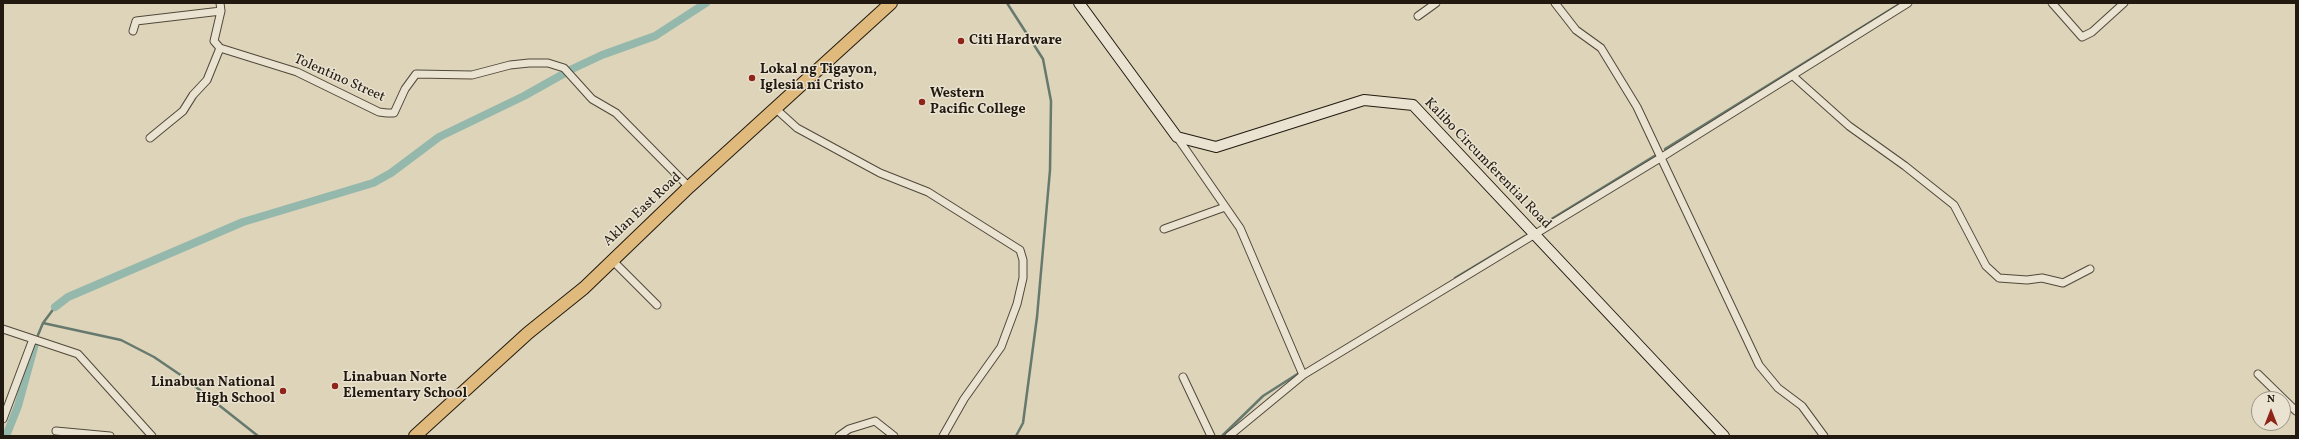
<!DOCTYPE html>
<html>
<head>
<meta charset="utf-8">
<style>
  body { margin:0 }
  #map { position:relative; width:2299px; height:439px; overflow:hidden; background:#ded4b9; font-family:Vollkorn,serif }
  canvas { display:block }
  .frame { position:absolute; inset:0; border:4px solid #221a10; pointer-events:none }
  .north { position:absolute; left:2251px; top:391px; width:40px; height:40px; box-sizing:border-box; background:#eae3d2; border:1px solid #9a9384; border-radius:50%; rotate:0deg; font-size:11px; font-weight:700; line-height:16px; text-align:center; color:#221a10 }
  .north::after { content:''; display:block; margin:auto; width:14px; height:18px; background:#8f2418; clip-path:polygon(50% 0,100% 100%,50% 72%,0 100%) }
</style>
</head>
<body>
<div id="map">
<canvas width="2299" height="439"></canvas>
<div class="frame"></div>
<div class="north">N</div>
</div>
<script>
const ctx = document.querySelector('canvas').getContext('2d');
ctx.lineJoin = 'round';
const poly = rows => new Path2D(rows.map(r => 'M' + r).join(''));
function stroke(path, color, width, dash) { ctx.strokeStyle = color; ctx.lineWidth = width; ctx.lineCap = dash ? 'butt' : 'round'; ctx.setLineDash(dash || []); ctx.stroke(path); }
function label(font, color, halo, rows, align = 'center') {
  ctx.font = font + ' Vollkorn,serif'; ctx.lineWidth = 3; ctx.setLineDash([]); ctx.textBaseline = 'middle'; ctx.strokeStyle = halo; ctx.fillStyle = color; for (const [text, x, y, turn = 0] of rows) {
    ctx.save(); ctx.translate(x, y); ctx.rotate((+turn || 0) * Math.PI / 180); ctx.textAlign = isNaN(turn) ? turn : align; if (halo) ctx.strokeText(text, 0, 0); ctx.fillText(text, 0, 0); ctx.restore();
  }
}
const stream = poly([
  [1007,3,1043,59,1051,101,1050,170,1037,317,1023,423,1016,436],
  [1665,149,1901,3],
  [1545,223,1656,155],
  [1455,278,1525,236],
  [43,323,121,340,154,357,182,376,258,436],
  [38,335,43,323,55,307],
  [1222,436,1263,396,1299,373]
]);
const canal = poly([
  [570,70,602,55,655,36,706,3],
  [55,307,68,297,243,222,373,183,391,173,439,137,524,96,565,73],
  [6,436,18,406,35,344]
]);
const minor = poly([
  [220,3,221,11,214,41,220,48,297,72,379,112,387,113,394,113,405,89,416,74,472,75,510,65,529,63,548,63,564,68,592,99,616,113,689,187],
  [1555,3,1576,30,1601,48,1637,107,1759,365,1778,388,1802,406,1824,436],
  [2052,3,2082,37,2092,32,2124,3],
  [1418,16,1436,3],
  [133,31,136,21,221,11],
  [1793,76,1849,126,1905,166,1954,205,1986,266,1999,278,2027,280,2042,278,2063,283,2090,269],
  [776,109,797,128,880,173,928,192,1020,250,1023,260,1023,278,1017,304,1001,347,964,399,943,436],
  [1177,137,1240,228,1303,375],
  [150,138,183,111,193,95,207,80,220,48],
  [1164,229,1225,207],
  [612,260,657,305],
  [3,329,78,354,152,436],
  [2258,374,2296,411],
  [1183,377,1211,436],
  [3,419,33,339],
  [56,431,110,436],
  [839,436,849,429,875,421,894,436],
  [1229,436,1303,375,1662,157,1908,3]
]);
const secondary = poly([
  [1079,3,1177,137,1216,147,1364,100,1413,105,1724,436]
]);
const primary = poly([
  [415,436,528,333,584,288,689,187,891,3]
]);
const markers = [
  [961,41,4,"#8f2418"],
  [752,78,4,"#8f2418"],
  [922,102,4,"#8f2418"],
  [335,386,4,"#8f2418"],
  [283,391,4,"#8f2418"]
];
const poiNames = [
  ["Citi Hardware",969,41],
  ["Lokal ng Tigayon,",760,70],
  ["Iglesia ni Cristo",760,86],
  ["Western",930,94],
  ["Pacific College",930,110],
  ["Linabuan Norte",343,378],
  ["Elementary School",343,394],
  ["Linabuan National",275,383,"right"],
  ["High School",275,399,"right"]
];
const streetNames = [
  ["Tolentino Street",339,79,24],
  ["Kalibo Circumferential Road",1487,164,46],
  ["Aklan East Road",643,210,-43]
];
stroke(stream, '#66796e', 2.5);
stroke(canal, '#94b8ac', 8);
stroke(minor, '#51483a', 9);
stroke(secondary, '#221a10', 12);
stroke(primary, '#221a10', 14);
stroke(minor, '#eae3d2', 7);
stroke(secondary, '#eae3d2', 10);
stroke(primary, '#dfba7c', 12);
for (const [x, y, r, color] of markers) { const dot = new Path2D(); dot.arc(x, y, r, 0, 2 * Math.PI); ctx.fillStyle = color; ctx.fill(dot); stroke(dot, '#eae3d2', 1.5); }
label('bold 14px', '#221a10', '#eae3d2', poiNames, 'left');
label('14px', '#221a10', '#eae3d2', streetNames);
</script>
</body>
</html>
